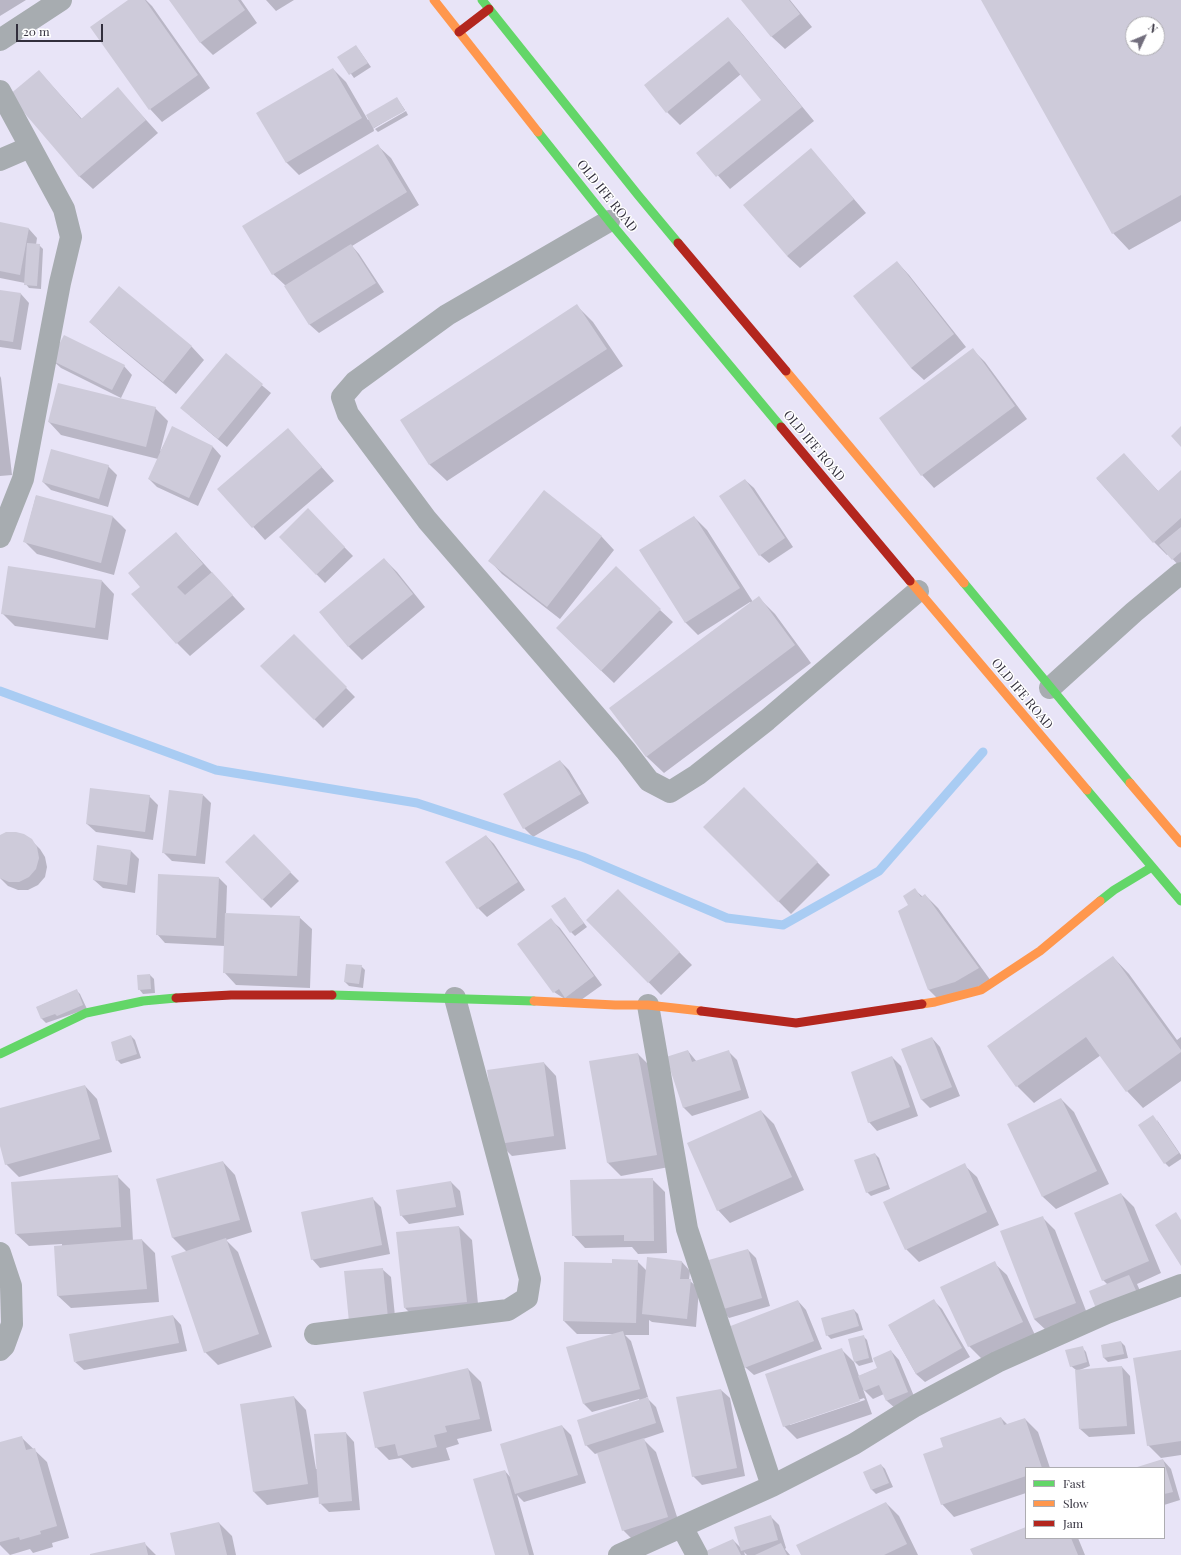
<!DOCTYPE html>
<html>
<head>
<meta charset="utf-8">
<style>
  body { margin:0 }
  #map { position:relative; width:1181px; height:1555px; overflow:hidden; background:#e8e4f7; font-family:"Playfair Display",serif }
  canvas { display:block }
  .legend { position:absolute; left:1025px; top:1467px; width:140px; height:72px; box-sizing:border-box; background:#fff; border:1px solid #adacb1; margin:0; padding:5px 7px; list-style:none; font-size:12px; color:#322f3c }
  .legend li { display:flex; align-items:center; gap:8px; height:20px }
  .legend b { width:20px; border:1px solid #adacb1 }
  .north { position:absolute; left:1125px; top:16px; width:40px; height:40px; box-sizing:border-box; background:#fff; border:1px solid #adacb1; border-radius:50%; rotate:46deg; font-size:11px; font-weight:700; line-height:16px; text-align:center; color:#322f3c }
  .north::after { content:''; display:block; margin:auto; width:14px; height:18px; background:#726e7d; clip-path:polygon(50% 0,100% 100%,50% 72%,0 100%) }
  .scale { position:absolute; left:16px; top:24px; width:87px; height:18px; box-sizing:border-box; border:2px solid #322f3c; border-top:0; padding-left:5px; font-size:12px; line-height:14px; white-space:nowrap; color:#322f3c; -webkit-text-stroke:3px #fff; paint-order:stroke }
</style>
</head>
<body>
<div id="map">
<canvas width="1181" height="1555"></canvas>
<ul class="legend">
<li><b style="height:5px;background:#63d668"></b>Fast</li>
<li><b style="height:5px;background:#ff974d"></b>Slow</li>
<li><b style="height:5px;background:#b3261e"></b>Jam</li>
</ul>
<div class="north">N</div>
<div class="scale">20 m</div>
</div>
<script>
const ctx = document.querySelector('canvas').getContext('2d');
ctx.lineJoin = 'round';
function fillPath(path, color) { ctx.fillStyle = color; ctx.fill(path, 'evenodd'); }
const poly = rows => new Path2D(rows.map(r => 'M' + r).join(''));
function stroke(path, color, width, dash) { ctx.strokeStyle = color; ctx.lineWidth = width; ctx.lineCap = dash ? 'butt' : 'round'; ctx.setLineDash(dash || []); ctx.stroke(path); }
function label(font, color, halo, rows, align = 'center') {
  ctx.font = font + ' "Playfair Display",serif'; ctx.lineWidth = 3; ctx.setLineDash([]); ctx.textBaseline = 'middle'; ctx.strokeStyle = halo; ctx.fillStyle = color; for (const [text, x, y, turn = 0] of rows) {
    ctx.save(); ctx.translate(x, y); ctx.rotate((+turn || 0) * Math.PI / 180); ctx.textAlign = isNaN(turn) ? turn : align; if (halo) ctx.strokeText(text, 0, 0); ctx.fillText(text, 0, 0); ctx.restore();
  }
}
const shadow = poly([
  [0,0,26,0,0,16],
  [129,0,146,0,152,6,210,88,162,122,150,109],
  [170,0,241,0,257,23,213,55,200,42],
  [266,0,294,0,276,11],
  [742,0,790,0,812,27,785,49,772,37],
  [982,0,1181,0,1181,221,1129,250,1113,233],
  [1133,24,1157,24,1157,48,1133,48],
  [728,18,740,31,814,121,730,189,698,153,762,100,741,74,680,125,667,112],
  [359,50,371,67,354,78,339,57],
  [333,69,346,82,368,120,397,98,405,110,374,128,373,126,374,131,299,175,286,162],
  [39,71,82,119,118,89,158,133,93,189,80,177,11,95],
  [406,111,408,115,378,132,375,129],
  [378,146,391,158,419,205,352,246,359,254,384,292,319,333,310,325,286,286,273,274],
  [823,163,866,213,800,268,787,256],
  [0,223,29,229,37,238,36,245,39,245,43,249,41,289,29,288,25,283,0,278],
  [897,262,909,275,966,347,924,380,911,368],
  [119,287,192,347,204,360,176,394,103,334,90,322],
  [0,291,21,294,29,303,21,350,0,347],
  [577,306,593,322,623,366,447,481,430,465,401,420],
  [973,350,985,362,1027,419,934,488,922,475],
  [226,355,271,393,227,447,190,416],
  [52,360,124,366,132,375,121,398,61,368],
  [0,376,1,378,12,475,0,476],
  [155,408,168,421,160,452,173,428,213,447,221,456,198,506,157,487,149,479,158,459,61,435,49,422],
  [288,429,334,481,265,540,219,489],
  [1124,454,1159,492,1181,472,1181,568,1168,554,1167,555,1154,542,1097,479],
  [108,466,117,475,108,507,51,490,43,482],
  [745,480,754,488,793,547,769,563,760,555],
  [544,491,602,537,614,550,560,619,502,574,490,561],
  [36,496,113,517,126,530,114,575,37,554,24,541],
  [308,510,353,556,325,583,280,537],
  [694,517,707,530,753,602,759,598,775,614,811,663,664,773,647,757,611,709,751,603,750,602,698,635,685,622],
  [176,533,245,609,190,656,177,643,141,587],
  [384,559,397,572,425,607,362,660,349,647,320,612],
  [102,581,114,594,108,640,15,626,2,613],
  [660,610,673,622,614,683,570,641],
  [294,635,355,697,323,728,262,666],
  [560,761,569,770,589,803,533,837,524,828],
  [744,788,830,875,791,914,705,827],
  [203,795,211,803,205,864,172,861,163,852],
  [149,796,158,805,153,840,96,832,87,824],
  [254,836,299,881,271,908,226,862],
  [486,836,494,844,525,890,487,917,478,908,447,862],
  [0,837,31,840,40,849,45,857,47,867,45,877,38,885,28,890,18,890,8,886,0,878],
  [131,851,139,859,135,893,103,888,94,880],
  [219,878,227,886,226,914,299,917,312,929,310,988,236,985,224,972,225,946,165,943,157,934],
  [618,890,692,965,661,995,588,920],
  [915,890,923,897,925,895,938,908,991,981,942,1003,929,990,900,911,910,905],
  [565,898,587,927,575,936,571,932],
  [551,920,560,928,602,985,574,1005,554,992],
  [1113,957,1129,974,1177,1040,1181,1037,1181,1081,1143,1108,1127,1091,1101,1055,1034,1103,1017,1086],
  [361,966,365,970,363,988,349,986,345,982],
  [150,975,154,979,155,993,143,994,139,989],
  [76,990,80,994,87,1009,46,1023,42,1019,37,1007],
  [131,1036,135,1040,141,1058,121,1064,117,1060],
  [932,1038,940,1047,960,1096,930,1108,921,1099],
  [688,1051,697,1062,728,1051,737,1060,749,1098,692,1116,684,1108,667,1058],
  [638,1054,651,1067,669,1167,621,1176,608,1163,590,1062],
  [892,1057,901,1066,918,1116,877,1131,869,1122],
  [544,1063,556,1076,566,1149,512,1156,499,1143],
  [85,1086,97,1099,112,1152,19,1177,6,1164,0,1142,0,1109],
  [1061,1099,1074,1112,1109,1184,1056,1209,1043,1197],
  [761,1111,774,1124,804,1190,730,1223,718,1210],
  [1157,1120,1181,1155,1181,1159,1169,1167,1165,1163],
  [875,1154,879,1158,890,1189,871,1196,867,1192],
  [223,1162,235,1175,252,1232,226,1240,238,1252,272,1347,218,1365,205,1352,187,1252,173,1238,157,1180],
  [964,1165,977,1177,999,1225,919,1262,906,1249],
  [117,1176,130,1189,133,1241,142,1240,155,1253,159,1302,71,1308,58,1296,62,1244,29,1246,16,1234],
  [652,1179,665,1192,667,1253,638,1254,632,1247,585,1248,573,1235],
  [451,1182,460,1191,464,1215,409,1224,401,1215],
  [1121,1194,1134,1207,1161,1273,1137,1284,1146,1304,1107,1284,1103,1280],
  [372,1198,381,1207,390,1254,320,1268,312,1259],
  [1042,1217,1055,1230,1088,1316,1047,1331,1034,1319],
  [459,1227,472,1240,479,1315,417,1320,405,1308],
  [748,1250,756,1258,770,1306,729,1318,721,1310],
  [637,1261,647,1271,682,1262,690,1271,689,1280,699,1289,696,1327,652,1322,649,1320,649,1335,625,1335,631,1341,648,1397,646,1397,656,1407,664,1432,643,1439,656,1452,681,1529,636,1543,623,1530,598,1453,595,1454,586,1445,640,1401,639,1399,592,1412,584,1404,612,1334,577,1334,564,1321,613,1264],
  [994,1263,1007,1275,1035,1335,982,1359,969,1346],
  [382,1269,391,1277,396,1326,359,1330],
  [798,1301,806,1310,822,1349,754,1375,745,1367],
  [934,1301,942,1309,970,1357,925,1382,916,1374,889,1326],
  [854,1310,858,1314,863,1330,831,1339,827,1335],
  [173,1316,181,1325,187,1351,84,1370,75,1362],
  [863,1336,867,1340,873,1362,859,1366,855,1362],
  [1121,1342,1125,1346,1128,1358,1108,1362,1104,1358,1102,1345],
  [1082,1347,1086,1352,1090,1366,1077,1371,1122,1367,1130,1376,1135,1434,1089,1437,1080,1429,1076,1370,1071,1366],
  [842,1350,854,1362,859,1376,878,1368,891,1351,899,1360,916,1401,896,1409,887,1401,884,1394,873,1399,863,1389,872,1414,797,1439,784,1426],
  [864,1398,865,1400,790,1425,790,1423],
  [1181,1351,1181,1455,1161,1458,1148,1445],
  [468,1369,481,1382,492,1431,457,1439,459,1444,446,1448,450,1460,412,1468,401,1458,389,1460,376,1447],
  [721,1390,730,1398,745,1476,702,1485,693,1476],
  [294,1397,306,1410,316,1469,317,1469,346,1433,354,1442,360,1510,329,1512,320,1503,320,1497,267,1505,254,1492,241,1405],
  [1001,1418,1008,1425,1025,1419,1038,1432,1050,1468,1026,1468,1026,1493,954,1517,942,1504,944,1447],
  [562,1426,571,1435,586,1483,524,1502,517,1495,534,1555,496,1555,505,1471,511,1478],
  [21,1437,47,1462,69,1538,52,1543,53,1547,33,1553,30,1549,10,1555,0,1545,0,1443],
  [1163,1460,1171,1469,1180,1500,1164,1505,1164,1468,1136,1468],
  [881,1465,885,1469,893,1487,876,1494,872,1490,865,1473],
  [886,1503,899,1516,918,1555,802,1555],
  [771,1517,779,1525,786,1548,785,1549,790,1555,747,1555,744,1552,745,1555,709,1555,733,1540,741,1548],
  [219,1523,232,1536,236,1555,176,1555],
  [1026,1528,1026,1538,1078,1538,1085,1555,974,1555],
  [145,1544,156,1555,92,1555]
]);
const stream = poly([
  [0,691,216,770,417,803,583,857,727,918,783,925,879,871,983,752]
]);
const building = poly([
  [128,0,145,0,198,75,149,110,90,27],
  [169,0,238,0,245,10,200,43],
  [741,0,789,0,800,14,771,37],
  [981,0,1181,0,1181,195,1112,234],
  [1133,24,1157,24,1157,48,1133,48],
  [728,17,802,107,716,177,696,153,761,100,729,61,666,113,644,85],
  [356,45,368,63,349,75,337,57],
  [333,68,362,118,286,163,256,113],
  [39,70,81,119,118,87,146,120,79,177,9,95],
  [397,97,405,111,373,128,366,115],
  [378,144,407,192,272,275,242,226],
  [811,148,854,199,787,256,743,205],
  [0,222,29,228,20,275,0,271],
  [27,243,40,244,37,286,24,285],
  [351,244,376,283,309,325,284,286],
  [897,261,954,334,911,368,853,296],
  [119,286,192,346,163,382,89,322],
  [0,290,21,293,13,342,0,340],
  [577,304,607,349,429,465,400,420],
  [64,335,125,365,112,390,51,360],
  [973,348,1015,406,921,476,879,418],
  [226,353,263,384,218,439,180,408],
  [58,383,156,407,146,447,48,422],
  [172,426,213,446,189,498,148,479],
  [1181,426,1181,447,1171,436],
  [288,428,322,467,252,528,217,489],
  [51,449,109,465,99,499,42,482],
  [1124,453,1158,491,1181,470,1181,518,1153,543,1096,478],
  [745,479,785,538,759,556,719,496],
  [544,490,602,536,547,607,488,561],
  [36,495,113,516,101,563,23,542],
  [308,508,345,547,316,575,279,537],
  [694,516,740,588,685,623,639,550],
  [1181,527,1181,552,1172,560,1159,545],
  [176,532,203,564,177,587,185,595,212,572,233,595,176,644,131,594,140,587,128,573],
  [384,558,413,594,348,647,319,612],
  [8,566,102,580,95,628,1,614],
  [616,566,661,609,601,671,556,628],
  [759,596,795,645,646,757,609,708],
  [294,634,347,687,314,720,260,666],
  [560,760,581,794,523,829,503,794],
  [744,787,818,862,778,902,703,827],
  [90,788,150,795,145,832,86,824],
  [169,790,203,794,196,856,162,853],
  [6,832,16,832,24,834,32,839,37,847,39,858,36,869,29,877,19,882,9,882,0,878,0,835],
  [254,834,291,872,262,900,225,862],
  [486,835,518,882,477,909,445,862],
  [97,845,131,850,127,885,93,880],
  [158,874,219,877,216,938,156,935],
  [915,888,921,897,925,894,979,968,955,982,928,990,898,911,908,905,903,896],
  [618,889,680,952,648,983,586,920],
  [565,897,584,923,570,933,551,906],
  [225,913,300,916,297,976,223,973],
  [551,918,594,976,565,998,559,989,553,993,517,944],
  [1113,956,1181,1050,1181,1052,1126,1092,1086,1037,1016,1087,987,1046],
  [346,964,362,965,359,984,344,982],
  [150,974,151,989,138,990,137,975],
  [77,989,83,1005,57,1016,55,1014,41,1019,36,1007],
  [131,1035,137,1054,116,1061,111,1042],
  [932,1037,952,1087,921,1100,901,1049],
  [688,1050,692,1062,729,1050,741,1090,683,1108,666,1057],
  [638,1053,657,1155,607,1163,589,1061],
  [892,1056,910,1107,868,1123,851,1072],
  [544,1062,554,1136,498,1144,487,1070],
  [85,1085,100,1139,5,1165,0,1146,0,1108],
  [1061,1098,1097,1171,1042,1197,1007,1124],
  [761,1110,792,1177,717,1211,687,1143],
  [1153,1115,1179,1153,1164,1164,1138,1125],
  [875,1153,887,1185,866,1193,854,1160],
  [223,1161,240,1220,172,1238,156,1179],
  [965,1163,987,1212,905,1250,883,1202],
  [118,1175,121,1227,15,1234,11,1182],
  [653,1178,654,1241,624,1241,624,1235,572,1236,570,1180],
  [451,1181,456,1207,400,1216,396,1190],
  [1121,1193,1149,1261,1102,1281,1074,1213],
  [373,1197,382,1245,311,1260,301,1212],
  [1176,1212,1181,1220,1181,1266,1155,1225],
  [1043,1216,1076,1303,1034,1319,1000,1231],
  [459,1226,467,1302,404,1308,396,1232],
  [226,1238,259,1334,204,1353,171,1256],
  [142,1239,147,1289,57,1296,54,1246],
  [748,1249,762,1298,720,1310,705,1261],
  [647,1257,682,1261,680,1279,691,1279,687,1319,642,1314],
  [612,1259,638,1260,636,1323,563,1321,564,1262,612,1263],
  [995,1261,1023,1322,968,1347,940,1287],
  [383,1268,388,1318,349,1322,344,1271],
  [1129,1275,1138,1295,1097,1311,1089,1291],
  [934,1299,962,1348,916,1374,888,1325],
  [798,1300,814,1341,744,1368,728,1327],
  [854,1309,859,1326,826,1336,821,1318],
  [173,1315,179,1343,74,1362,69,1334],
  [623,1331,640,1389,583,1404,566,1347],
  [864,1335,869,1358,854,1362,848,1339],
  [1121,1341,1124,1354,1103,1358,1101,1345],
  [1083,1346,1087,1362,1070,1367,1065,1350],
  [842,1348,860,1401,783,1427,765,1374],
  [891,1350,908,1392,886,1401,879,1385,864,1391,858,1376,877,1368,873,1358],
  [1181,1350,1181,1441,1147,1446,1133,1358],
  [1122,1366,1127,1426,1079,1429,1075,1370],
  [468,1368,480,1419,445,1426,447,1432,434,1435,437,1447,398,1456,395,1444,375,1448,363,1392],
  [721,1389,737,1468,692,1477,676,1397],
  [294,1396,308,1484,253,1492,240,1404],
  [648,1397,656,1423,585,1446,577,1420],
  [1001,1417,1004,1425,1025,1418,1042,1468,1026,1468,1026,1476,941,1505,923,1454,943,1447,940,1438],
  [562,1425,578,1475,515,1494,500,1444],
  [346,1432,352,1501,319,1504,314,1434],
  [22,1436,26,1450,35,1448,57,1526,40,1531,41,1534,20,1540,19,1537,0,1542,0,1442],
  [644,1438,668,1517,622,1531,597,1453],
  [1163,1459,1173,1492,1164,1494,1164,1468,1134,1468],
  [881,1464,889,1483,871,1490,863,1472],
  [505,1470,529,1555,495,1555,473,1479],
  [886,1502,907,1544,884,1555,801,1555,796,1545],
  [771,1515,778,1540,741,1551,734,1527],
  [219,1522,227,1555,175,1555,170,1533],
  [1026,1527,1026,1538,1071,1538,1078,1555,973,1555,970,1549],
  [733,1539,741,1555,708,1555,706,1551],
  [145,1542,148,1555,90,1555,90,1554],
  [781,1543,787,1555,755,1555]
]);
const street = poly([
  [0,40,61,0],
  [0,91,64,209,71,237,60,283,23,479,0,537],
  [0,160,30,147],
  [609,221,447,315,355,382,342,397,348,414,427,520,626,751,649,781,670,792,697,775,767,720,918,591],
  [1050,688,1134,612,1181,573],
  [648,1005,687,1229,772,1486],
  [0,1253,11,1286,12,1324,4,1346,0,1350],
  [315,1334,508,1310,527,1298,530,1279,455,998],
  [682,1527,697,1555],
  [619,1555,772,1486,854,1444,915,1406,997,1362,1107,1313,1181,1285]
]);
const fast = poly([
  [482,0,638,195,678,243],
  [538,132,609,221,781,427],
  [964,583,1130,783],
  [1087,790,1181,901],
  [1100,901,1114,890,1152,867],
  [332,995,534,1001],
  [0,1054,86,1013,143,1001,176,998]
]);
const slow = poly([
  [434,0,538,132],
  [786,371,964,583],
  [910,581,1087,790],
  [1130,783,1181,843],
  [534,1001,615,1005,648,1005,701,1011],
  [922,1004,935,1002,981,990,1040,951,1100,901]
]);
const jam = poly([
  [459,32,489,9],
  [678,243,786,371],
  [781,427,910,581],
  [176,998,231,995,332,995],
  [701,1011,796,1023,922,1004]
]);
const streetNames = [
  ["OLD IFE ROAD",607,196,51],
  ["OLD IFE ROAD",814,446,50],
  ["OLD IFE ROAD",1022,694,50]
];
fillPath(shadow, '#0003');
stroke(stream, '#a9ccf3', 9);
fillPath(building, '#cecbda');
stroke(street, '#a7acb0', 22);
stroke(fast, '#63d668', 9);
stroke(slow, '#ff974d', 9);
stroke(jam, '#b3261e', 9);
label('13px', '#322f3c', '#fff', streetNames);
</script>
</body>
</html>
